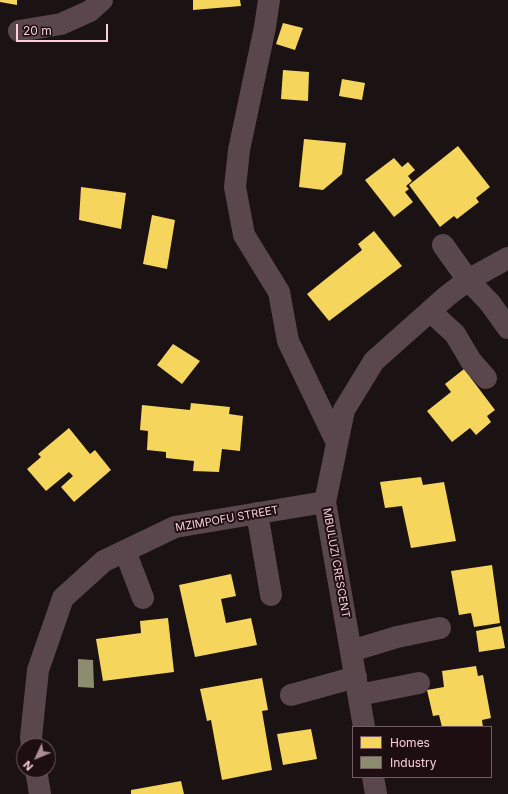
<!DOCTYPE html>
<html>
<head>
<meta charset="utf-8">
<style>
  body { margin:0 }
  #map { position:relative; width:508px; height:794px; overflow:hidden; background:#1a1213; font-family:Inter,sans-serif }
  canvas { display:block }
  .legend { position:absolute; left:352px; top:726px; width:140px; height:52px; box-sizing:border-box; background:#1d0e12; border:1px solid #755b63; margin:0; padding:5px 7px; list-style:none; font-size:12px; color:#facedc }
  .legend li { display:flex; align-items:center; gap:8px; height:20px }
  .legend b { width:20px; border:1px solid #755b63 }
  .north { position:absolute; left:16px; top:738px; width:40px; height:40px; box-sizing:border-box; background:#1d0e12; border:1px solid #755b63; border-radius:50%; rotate:226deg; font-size:11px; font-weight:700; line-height:16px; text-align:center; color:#facedc }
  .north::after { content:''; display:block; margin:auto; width:14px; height:18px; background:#ac8c96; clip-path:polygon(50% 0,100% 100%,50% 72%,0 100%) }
  .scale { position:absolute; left:16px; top:24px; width:92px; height:18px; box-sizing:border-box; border:2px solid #facedc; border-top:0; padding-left:5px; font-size:12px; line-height:14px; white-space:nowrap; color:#facedc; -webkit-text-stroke:3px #1d0e12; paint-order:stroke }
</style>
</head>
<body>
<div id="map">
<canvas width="508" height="794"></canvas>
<ul class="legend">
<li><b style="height:11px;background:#f6d55c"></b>Homes</li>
<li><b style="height:11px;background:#8c8c6e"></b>Industry</li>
</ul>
<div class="north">N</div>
<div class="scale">20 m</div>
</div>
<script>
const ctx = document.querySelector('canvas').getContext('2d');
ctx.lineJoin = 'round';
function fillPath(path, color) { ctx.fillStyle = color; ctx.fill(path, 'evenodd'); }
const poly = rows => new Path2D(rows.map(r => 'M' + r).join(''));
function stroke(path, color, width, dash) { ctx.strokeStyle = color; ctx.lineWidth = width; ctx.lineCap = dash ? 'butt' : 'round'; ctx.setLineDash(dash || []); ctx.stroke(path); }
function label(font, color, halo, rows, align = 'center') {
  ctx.font = font + ' Inter,sans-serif'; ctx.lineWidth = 4; ctx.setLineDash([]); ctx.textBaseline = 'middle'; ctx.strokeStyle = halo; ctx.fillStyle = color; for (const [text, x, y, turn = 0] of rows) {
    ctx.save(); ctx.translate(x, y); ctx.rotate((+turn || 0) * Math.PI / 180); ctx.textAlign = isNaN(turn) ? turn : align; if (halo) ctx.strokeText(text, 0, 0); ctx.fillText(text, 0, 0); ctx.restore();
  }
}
const homes = poly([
  [0,0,17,0,17,5,0,2],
  [193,0,240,0,241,6,193,10],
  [283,23,303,28,295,50,276,44],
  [283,70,309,72,308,101,281,99],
  [342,79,365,83,362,100,339,96],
  [304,139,346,143,342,174,323,190,299,187],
  [458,146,490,187,476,198,479,202,457,219,454,216,440,227,409,185],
  [394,158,402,167,408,162,415,170,408,176,412,181,406,186,409,189,405,192,413,202,394,217,365,180],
  [81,187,126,193,121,229,79,220],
  [152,215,175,220,167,269,143,264],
  [374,231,402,266,329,321,307,294,362,250,358,244],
  [173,344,200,361,182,384,157,365],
  [464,369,495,410,487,416,491,422,476,435,470,428,452,442,427,411,451,392,445,384],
  [191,403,230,407,229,414,243,416,240,451,222,449,219,472,193,471,194,461,166,458,166,452,147,450,148,431,140,430,142,405,190,410],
  [69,428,90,454,95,450,111,470,74,502,61,487,73,476,69,472,46,491,27,469,41,457,38,454],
  [421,477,423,485,444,482,456,541,411,548,402,506,385,508,380,482],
  [492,565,500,623,474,627,471,613,459,615,451,571],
  [231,574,236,596,221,599,226,623,251,618,257,645,195,657,179,585],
  [168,618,174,672,103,681,96,639,141,633,140,621],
  [501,626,505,648,479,652,476,631],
  [476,666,478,676,483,675,491,718,482,720,483,727,442,727,439,715,433,716,427,690,444,687,442,671],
  [262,678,268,710,262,711,272,770,222,780,211,720,207,721,200,689],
  [311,729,317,759,283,765,277,734],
  [181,781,184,794,131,794,131,790]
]);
const industry = poly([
  [78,659,93,660,94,688,78,687]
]);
const minor = poly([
  [269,0,265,27,239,150,235,187,244,235,279,292,288,341,337,443],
  [19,31,61,24,90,11,102,0],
  [443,245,468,280,490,303,508,328],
  [431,312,455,334,471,361,486,378],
  [257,513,271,595],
  [125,551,143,598],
  [351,651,397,637,440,628],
  [291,695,356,677],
  [359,695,419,683],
  [364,727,325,502,344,410,374,361,447,296,468,280,508,258],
  [32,746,31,737,38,670,63,598,104,561,175,527,325,502],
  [36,770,40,794],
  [373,777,376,794]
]);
const streetNames = [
  ["MZIMPOFU STREET",227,519,-10],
  ["MBULUZI CRESCENT",336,563,80]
];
fillPath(homes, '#f6d55c');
fillPath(industry, '#8c8c6e');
stroke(minor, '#5a474e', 22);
label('11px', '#facedc', '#1d0e12', streetNames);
</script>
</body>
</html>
